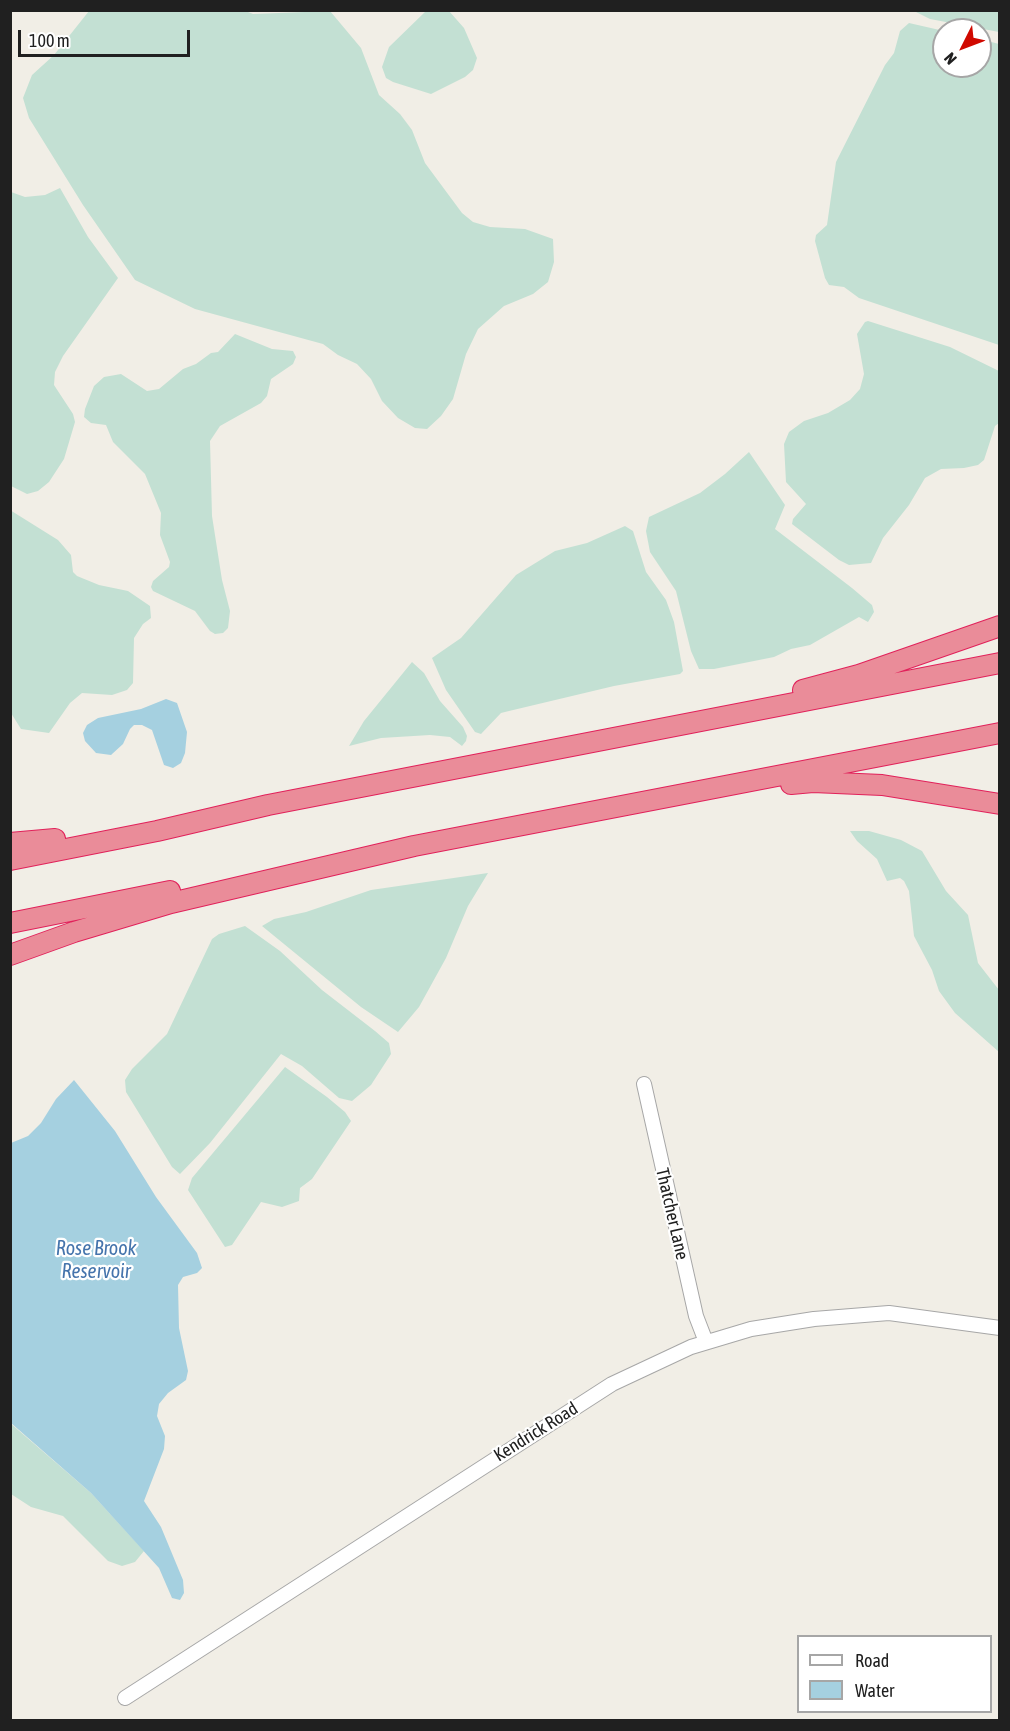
<!DOCTYPE html>
<html>
<head>
<meta charset="utf-8">
<style>
  body { margin:0 }
  #map { position:relative; width:1010px; height:1731px; overflow:hidden; background:#f1eee6; font-family:"Asap Condensed",sans-serif }
  canvas { display:block }
  .frame { position:absolute; inset:0; border:12px solid #202020; pointer-events:none }
  .legend { position:absolute; left:797px; top:1635px; width:195px; height:78px; box-sizing:border-box; background:#fff; border:2px solid #a6a6a6; margin:0; padding:8px 10px; list-style:none; font-size:18px; color:#202020 }
  .legend li { display:flex; align-items:center; gap:12px; height:30px }
  .legend b { width:30px; border:2px solid #a6a6a6 }
  .north { position:absolute; left:932px; top:18px; width:60px; height:60px; box-sizing:border-box; background:#fff; border:2px solid #a6a6a6; border-radius:50%; rotate:228deg; font-size:16px; font-weight:700; line-height:24px; text-align:center; color:#202020 }
  .north::after { content:''; display:block; margin:auto; width:21px; height:27px; background:#d00900; clip-path:polygon(50% 0,100% 100%,50% 72%,0 100%) }
  .scale { position:absolute; left:18px; top:30px; width:172px; height:27px; box-sizing:border-box; border:3px solid #202020; border-top:0; padding-left:8px; font-size:18px; line-height:21px; white-space:nowrap; color:#202020; -webkit-text-stroke:4px #fff; paint-order:stroke }
</style>
</head>
<body>
<div id="map">
<canvas width="1010" height="1731"></canvas>
<div class="frame"></div>
<ul class="legend">
<li><b style="height:8px;background:#fff"></b>Road</li>
<li><b style="height:16px;background:#a5d0e0"></b>Water</li>
</ul>
<div class="north">N</div>
<div class="scale">100 m</div>
</div>
<script>
const ctx = document.querySelector('canvas').getContext('2d');
ctx.lineJoin = 'round';
function fillPath(path, color) { ctx.fillStyle = color; ctx.fill(path, 'evenodd'); }
const poly = rows => new Path2D(rows.map(r => 'M' + r).join(''));
function stroke(path, color, width, dash) { ctx.strokeStyle = color; ctx.lineWidth = width; ctx.lineCap = dash ? 'butt' : 'round'; ctx.setLineDash(dash || []); ctx.stroke(path); }
function label(font, color, halo, rows, align = 'center') {
  ctx.font = font + ' "Asap Condensed",sans-serif'; ctx.lineWidth = 4.5; ctx.setLineDash([]); ctx.textBaseline = 'middle'; ctx.strokeStyle = halo; ctx.fillStyle = color; for (const [text, x, y, turn = 0] of rows) {
    ctx.save(); ctx.translate(x, y); ctx.rotate((+turn || 0) * Math.PI / 180); ctx.textAlign = isNaN(turn) ? turn : align; if (halo) ctx.strokeText(text, 0, 0); ctx.fillText(text, 0, 0); ctx.restore();
  }
}
const wetland = poly([
  [243,10,253,14,330,11,361,48,379,95,400,114,412,130,425,163,462,213,473,222,490,227,525,229,553,239,554,262,548,282,533,294,504,306,478,329,466,354,453,399,441,416,427,429,415,428,398,418,382,401,371,379,357,364,338,355,323,344,195,309,135,280,83,205,29,118,23,98,32,75,54,55,89,11],
  [426,11,449,11,464,28,477,58,473,70,465,77,431,94,393,82,386,78,382,67,389,47],
  [1000,11,999,32,930,19,916,12],
  [909,23,944,31,944,66,980,66,980,39,999,44,999,345,859,298,844,287,829,285,825,278,815,241,816,235,827,225,836,162,885,65,894,53,900,31],
  [60,188,88,237,118,278,63,356,55,372,54,385,73,414,75,422,64,459,49,482,38,491,27,494,11,486,11,192,25,197,45,195],
  [868,321,950,347,999,371,999,423,995,426,984,460,978,465,964,468,941,469,925,478,909,505,883,538,871,563,849,565,839,560,792,524,793,519,806,504,786,482,784,444,789,432,804,421,828,413,850,400,860,389,864,374,857,334,865,322],
  [235,334,272,349,293,351,296,357,293,364,271,379,267,396,261,403,220,426,210,441,212,516,222,580,230,611,228,628,223,633,215,634,210,631,195,611,153,591,151,587,153,581,169,567,170,562,160,535,161,513,145,474,113,442,106,425,91,423,84,417,85,409,94,386,104,377,121,374,147,391,159,389,183,369,196,364,211,353,218,352],
  [749,452,785,505,775,529,852,588,872,605,874,612,868,622,859,617,810,645,791,649,774,657,714,669,699,669,691,651,676,591,650,552,646,531,649,517,700,493,725,474],
  [10,510,58,540,71,555,73,572,77,576,99,585,128,591,150,606,151,618,143,624,134,638,133,683,127,690,112,695,82,693,70,703,49,733,21,729,11,713],
  [625,526,633,531,646,572,666,600,674,622,683,671,680,674,614,686,509,711,501,713,481,734,475,732,446,690,432,658,461,638,516,575,555,551,587,543],
  [412,662,424,673,440,701,463,727,467,736,466,741,462,746,450,737,430,735,381,738,349,746,364,721],
  [850,831,869,831,901,840,922,851,946,891,968,915,978,963,999,990,999,1052,955,1013,939,991,932,970,914,936,909,891,904,881,900,878,887,881,877,859,857,841],
  [488,873,468,906,446,958,419,1007,398,1032,361,1007,262,926,274,919,306,912,371,890],
  [245,926,280,951,322,990,375,1031,389,1043,391,1054,371,1085,352,1101,339,1098,302,1066,281,1054,210,1143,180,1174,172,1167,126,1092,125,1080,132,1069,167,1034,212,939,219,934],
  [285,1067,327,1097,345,1112,351,1121,312,1179,300,1188,299,1201,282,1207,261,1202,232,1245,225,1247,188,1190,192,1178],
  [10,1423,91,1493,144,1551,135,1562,122,1566,108,1561,63,1516,31,1507,11,1494]
]);
const water = poly([
  [166,699,177,703,187,732,185,753,181,763,173,768,164,765,152,730,142,725,134,725,130,729,123,744,111,755,96,753,85,741,83,733,87,725,98,718,141,709],
  [74,1080,115,1131,156,1197,197,1253,202,1268,197,1273,183,1277,178,1285,179,1328,188,1371,186,1380,168,1393,159,1404,157,1416,165,1436,164,1449,144,1501,161,1527,183,1580,184,1593,180,1600,172,1598,159,1568,91,1493,11,1423,11,1143,28,1136,41,1123,56,1099]
]);
const minor = poly([
  [644,1084,696,1316,706,1342],
  [125,1698,612,1384,691,1347,751,1329,814,1319,889,1313,1000,1328]
]);
const highway = poly([
  [803,690,859,675,1000,626],
  [791,784,813,782,882,785,1000,804],
  [10,843,55,839],
  [10,860,157,831,268,805,1000,663],
  [10,923,170,891],
  [10,955,74,932,171,903,414,846,1000,733]
]);
const streetNames = [
  ["Thatcher Lane",672,1214,77],
  ["Kendrick Road",536,1432,-32]
];
const waterNames = [
  ["Rose Brook",96,1249],
  ["Reservoir",96,1272]
];
fillPath(wetland, '#c3e0d3');
fillPath(water, '#a5d0e0');
stroke(minor, '#a7a7a7', 16);
stroke(highway, '#e1215a', 22);
stroke(minor, '#fff', 14);
stroke(highway, '#ea8c99', 20);
label('18px', '#202020', '#fff', streetNames);
label('italic 20px', '#4574ac', '#fff', waterNames);
</script>
</body>
</html>
